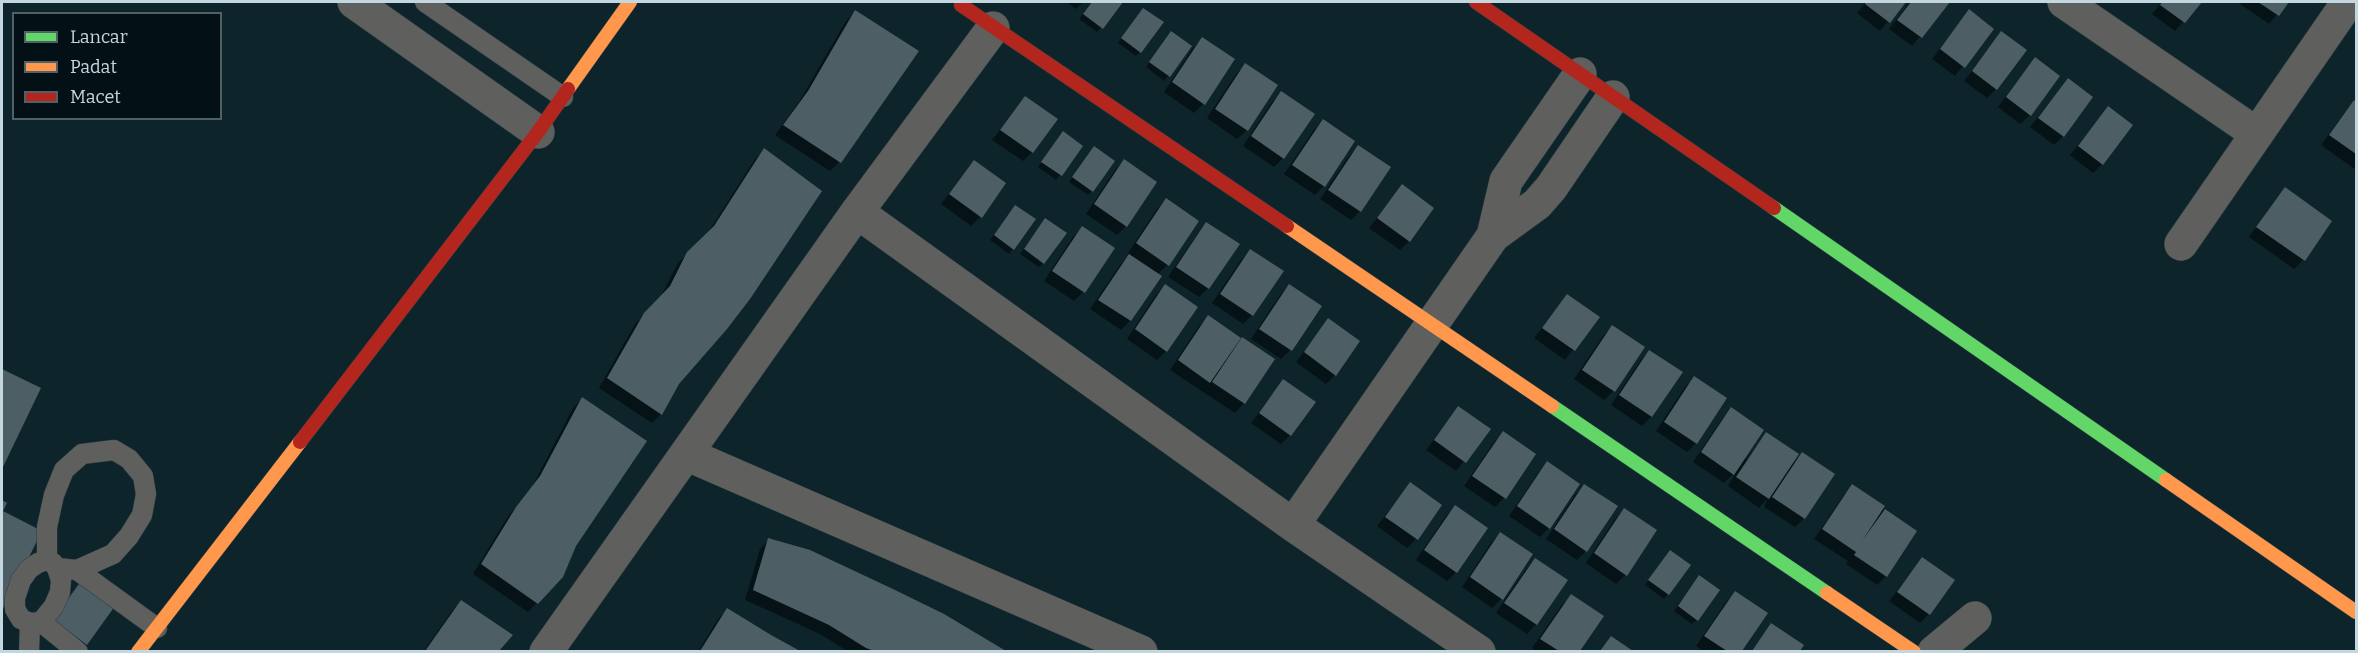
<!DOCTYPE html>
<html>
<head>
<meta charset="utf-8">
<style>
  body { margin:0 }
  #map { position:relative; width:2358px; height:653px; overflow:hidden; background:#0d242a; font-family:Bitter,serif }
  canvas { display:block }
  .frame { position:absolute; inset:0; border:3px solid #c3d7e0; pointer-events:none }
  .legend { position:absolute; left:12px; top:12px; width:210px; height:108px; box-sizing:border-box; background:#031116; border:2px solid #506067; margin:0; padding:8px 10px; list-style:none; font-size:18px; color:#c3d7e0 }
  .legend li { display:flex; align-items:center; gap:12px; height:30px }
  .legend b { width:30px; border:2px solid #506067 }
</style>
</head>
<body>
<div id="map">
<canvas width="2358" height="653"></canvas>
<div class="frame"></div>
<ul class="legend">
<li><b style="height:8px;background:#63d668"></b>Lancar</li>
<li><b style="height:8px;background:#ff974d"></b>Padat</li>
<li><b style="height:8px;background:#b3261e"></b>Macet</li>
</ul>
</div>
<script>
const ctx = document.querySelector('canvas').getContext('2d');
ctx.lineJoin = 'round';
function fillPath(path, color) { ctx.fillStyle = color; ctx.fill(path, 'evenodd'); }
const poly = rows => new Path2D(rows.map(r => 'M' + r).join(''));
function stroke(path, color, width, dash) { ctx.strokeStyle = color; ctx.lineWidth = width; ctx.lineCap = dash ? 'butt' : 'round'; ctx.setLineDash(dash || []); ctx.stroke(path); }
const shadow = poly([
  [1066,2,1083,2,1076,9],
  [1092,2,1121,2,1097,32,1079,19],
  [1866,2,1904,2,1880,31,1857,13],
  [1910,2,1948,2,1912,46,1889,29],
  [2162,2,2200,2,2175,31,2152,14],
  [2241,2,2287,2,2269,24,2240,4],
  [1969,11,1992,29,1955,76,1932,59],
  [855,12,839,162,830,171,775,135,799,102,846,21],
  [1139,14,1140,52,1136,56,1118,43],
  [2001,33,1996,89,1987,98,1964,81],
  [1167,38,1190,47,1164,81,1146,67],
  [1202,39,1203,104,1194,113,1164,92,1193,48],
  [2035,59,2030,115,2020,124,1998,107],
  [1245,65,1247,130,1237,139,1207,118,1236,74],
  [2068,80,2063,136,2054,145,2030,127],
  [1281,93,1283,158,1274,167,1243,146,1272,102],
  [1025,98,1032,152,1023,161,992,140],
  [2354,102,2356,104,2356,170,2321,145,2345,112],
  [2108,108,2102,164,2093,173,2070,155],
  [1323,121,1324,186,1315,195,1284,174,1314,130],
  [1059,137,1081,146,1056,180,1038,167],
  [1358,147,1360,211,1351,220,1320,199,1349,156],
  [764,150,678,383,661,414,652,423,599,388,635,324,661,296,678,263,706,236,755,159],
  [1090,152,1092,191,1088,195,1069,182],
  [1124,161,1126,226,1117,235,1086,214,1115,170],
  [974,162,980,217,971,226,941,204],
  [1402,186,1409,241,1400,250,1369,228],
  [2285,189,2330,221,2303,260,2294,269,2249,237,2276,199],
  [1166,200,1197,221,1167,265,1157,275,1160,277,1130,321,1121,330,1090,309,1120,265,1130,255,1128,253,1157,209],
  [1011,211,1034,220,1009,254,990,240],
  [1207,224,1208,288,1199,297,1168,277,1198,233],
  [1041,225,1043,263,1039,267,1020,254],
  [1082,228,1113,248,1083,292,1074,301,1044,281,1073,237],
  [1251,250,1252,315,1243,324,1212,303,1241,260],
  [1165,286,1166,351,1157,360,1127,339,1156,295],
  [1289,286,1320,306,1290,350,1281,359,1251,339,1280,295],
  [1567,296,1598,317,1565,360,1534,338],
  [1209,317,1273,360,1244,403,1235,413,1170,370,1199,326],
  [1328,320,1335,375,1326,384,1296,362],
  [1612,326,1613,391,1604,400,1574,379,1603,336],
  [1649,352,1681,373,1651,417,1642,426,1611,405,1640,361],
  [2,370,39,388,2,466],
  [1695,378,1696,443,1687,452,1656,431,1685,387],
  [1283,381,1290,435,1281,444,1251,423],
  [582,399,574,545,562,576,528,612,473,574,507,518,532,487,573,408],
  [1458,408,1489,429,1456,471,1426,450],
  [1732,409,1744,457,1747,459,1767,433,1794,462,1803,454,1804,518,1795,527,1764,507,1767,499,1759,508,1728,486,1737,470,1724,483,1693,462,1723,418],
  [1503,433,1534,454,1504,498,1495,507,1464,486,1494,442],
  [1548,463,1578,484,1549,528,1540,537,1509,516,1539,472],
  [1410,484,1416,539,1407,548,1377,526],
  [1584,486,1586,551,1577,560,1546,539,1575,495],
  [1853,486,1915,532,1886,576,1877,585,1846,564,1848,561,1814,539,1844,495],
  [1455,507,1456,572,1447,581,1416,560,1446,516],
  [1624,510,1655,531,1625,575,1616,584,1586,563,1615,519],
  [2,512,40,531,2,608],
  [1500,533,1501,599,1492,608,1462,587,1491,543],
  [769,540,943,615,1002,652,849,652,820,634,745,600,760,549],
  [1666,556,1689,565,1664,599,1645,585],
  [1922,559,1929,614,1920,623,1889,601],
  [1535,560,1566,581,1536,624,1527,634,1496,613,1526,569],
  [1695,582,1697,620,1692,624,1674,611],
  [81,583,86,644,78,652,45,629],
  [1735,593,1766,614,1741,652,1705,652,1696,646,1726,602],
  [1571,596,1602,616,1578,652,1537,652,1532,648,1562,605],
  [461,602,510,636,497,652,423,652,452,611],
  [727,610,798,652,698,652,718,619],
  [1772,625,1802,646,1798,652,1751,652]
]);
const building = poly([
  [1092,2,1123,2,1103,29,1083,14],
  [1866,2,1906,2,1890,23,1865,4],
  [1911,2,1950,2,1922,38,1897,20],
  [2162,2,2202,2,2185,23,2160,5],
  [2258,2,2289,2,2279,16],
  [1143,8,1164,22,1141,53,1121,38],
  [1969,9,1994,29,1965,68,1940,49],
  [855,10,919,51,841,163,783,125,808,91],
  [1171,31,1192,46,1170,77,1149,62],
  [2001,31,2027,50,1997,90,1972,71],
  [1202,37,1235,59,1205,105,1172,82],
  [2035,57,2060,76,2031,116,2006,97],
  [1245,63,1278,85,1248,131,1215,109],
  [2068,78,2093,97,2064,137,2038,118],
  [1281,91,1315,114,1284,159,1251,136],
  [1025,96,1058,119,1033,153,1000,130],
  [2354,100,2356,103,2356,154,2329,135],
  [2108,106,2133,125,2103,165,2078,146],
  [1323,119,1355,141,1325,187,1292,165],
  [1063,131,1083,146,1062,176,1041,162],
  [1358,145,1391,167,1361,212,1328,190],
  [1094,146,1115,161,1093,192,1072,177],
  [764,148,822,191,750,299,727,329,679,384,662,415,607,378,644,313,670,286,687,252,714,226],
  [1124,159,1157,182,1127,227,1094,204],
  [974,160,1006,183,982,218,949,194],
  [1402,184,1434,208,1410,242,1377,218],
  [2285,187,2332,221,2305,261,2256,227],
  [1166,198,1199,221,1169,266,1136,243],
  [1015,205,1036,219,1014,250,994,235],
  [1045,218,1067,233,1044,264,1024,249],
  [1206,222,1240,244,1209,289,1176,267],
  [1082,226,1115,248,1085,293,1052,271],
  [1250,249,1284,271,1253,316,1220,294],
  [1129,254,1162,276,1131,321,1098,300],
  [1165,284,1198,307,1167,352,1135,329],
  [1289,284,1322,306,1292,351,1259,329],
  [1567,294,1600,317,1575,351,1542,328],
  [1208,315,1241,338,1210,383,1178,360],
  [1328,318,1360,341,1336,376,1304,352],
  [1612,325,1645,347,1615,392,1582,370],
  [1242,337,1275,359,1245,404,1212,382],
  [1649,350,1683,372,1652,417,1619,395],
  [2,369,41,388,2,469],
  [1694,376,1727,398,1697,444,1664,422],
  [1283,379,1316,402,1291,436,1259,413],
  [582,397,647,441,576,546,563,577,538,604,481,564,516,507,540,476],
  [1458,406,1491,429,1466,463,1434,440],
  [1731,407,1764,430,1734,475,1701,452],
  [1503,431,1536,454,1506,499,1472,476],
  [1766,432,1799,454,1769,499,1736,477],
  [1802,452,1835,474,1805,519,1772,497],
  [1547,461,1580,484,1550,529,1517,506],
  [1410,482,1442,505,1418,540,1385,517],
  [1584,484,1618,506,1587,552,1554,529],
  [1852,484,1885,506,1862,541,1885,509,1917,531,1887,577,1854,555,1856,552,1822,529],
  [2,500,7,503,3,511,42,531,2,611],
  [1455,505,1488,528,1457,573,1424,550],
  [1624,508,1657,530,1627,576,1594,553],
  [1500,532,1533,554,1503,600,1470,577],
  [768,538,810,550,895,590,944,614,1006,651,874,651,866,648,829,625,753,590],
  [1670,550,1691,565,1669,595,1648,580],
  [1922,557,1955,580,1930,615,1897,592],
  [1535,558,1568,580,1537,625,1504,603],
  [1699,575,1720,590,1698,621,1678,606],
  [81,581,115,606,87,645,53,620],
  [1735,591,1768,613,1742,651,1727,651,1704,636],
  [1571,594,1604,616,1580,651,1559,651,1540,639],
  [461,600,513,635,499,651,425,651],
  [727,608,771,635,800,651,700,651],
  [1771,623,1804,645,1800,651,1752,651],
  [1611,636,1633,651,1600,651]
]);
const lane = poly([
  [425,2,563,97],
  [47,560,47,527,54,495,64,470,82,454,114,450,129,459,143,476,146,494,142,515,129,536,113,554,77,570],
  [57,568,61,580,60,592,54,606,41,622,30,623,21,619,15,609,15,598,21,580,29,569,38,563,47,560,53,563,57,568,77,570,157,628],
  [41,622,78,652],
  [29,652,30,623]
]);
const street = poly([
  [354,2,538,132],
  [2064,2,2257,134],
  [1580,74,1506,181,1493,236,1537,204,1551,188,1613,97],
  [857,212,1293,525,1479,652],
  [2181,244,2348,2],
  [686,454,1141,652],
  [1293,525,1493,236],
  [546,652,857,212,993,28],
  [1934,652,1975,618]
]);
const fast = poly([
  [1774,208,2166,480],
  [1552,406,1827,593]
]);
const slow = poly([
  [568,89,630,2],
  [1287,226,1552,406],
  [2166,480,2356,612],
  [1827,593,1914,652],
  [138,652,300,442]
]);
const jam = poly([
  [1476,2,1774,208],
  [961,5,1287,226],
  [300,442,538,132,568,89]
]);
fillPath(shadow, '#0007');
fillPath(building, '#4d5f65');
stroke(lane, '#2d3f45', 21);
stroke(street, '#2d3f45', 34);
stroke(fast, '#2d3f45', 15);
stroke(slow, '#2d3f45', 15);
stroke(jam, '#2d3f45', 15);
stroke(lane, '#5f605d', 20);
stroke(street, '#5f605d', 33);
stroke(fast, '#63d668', 14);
stroke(slow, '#ff974d', 14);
stroke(jam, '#b3261e', 14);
</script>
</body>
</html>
